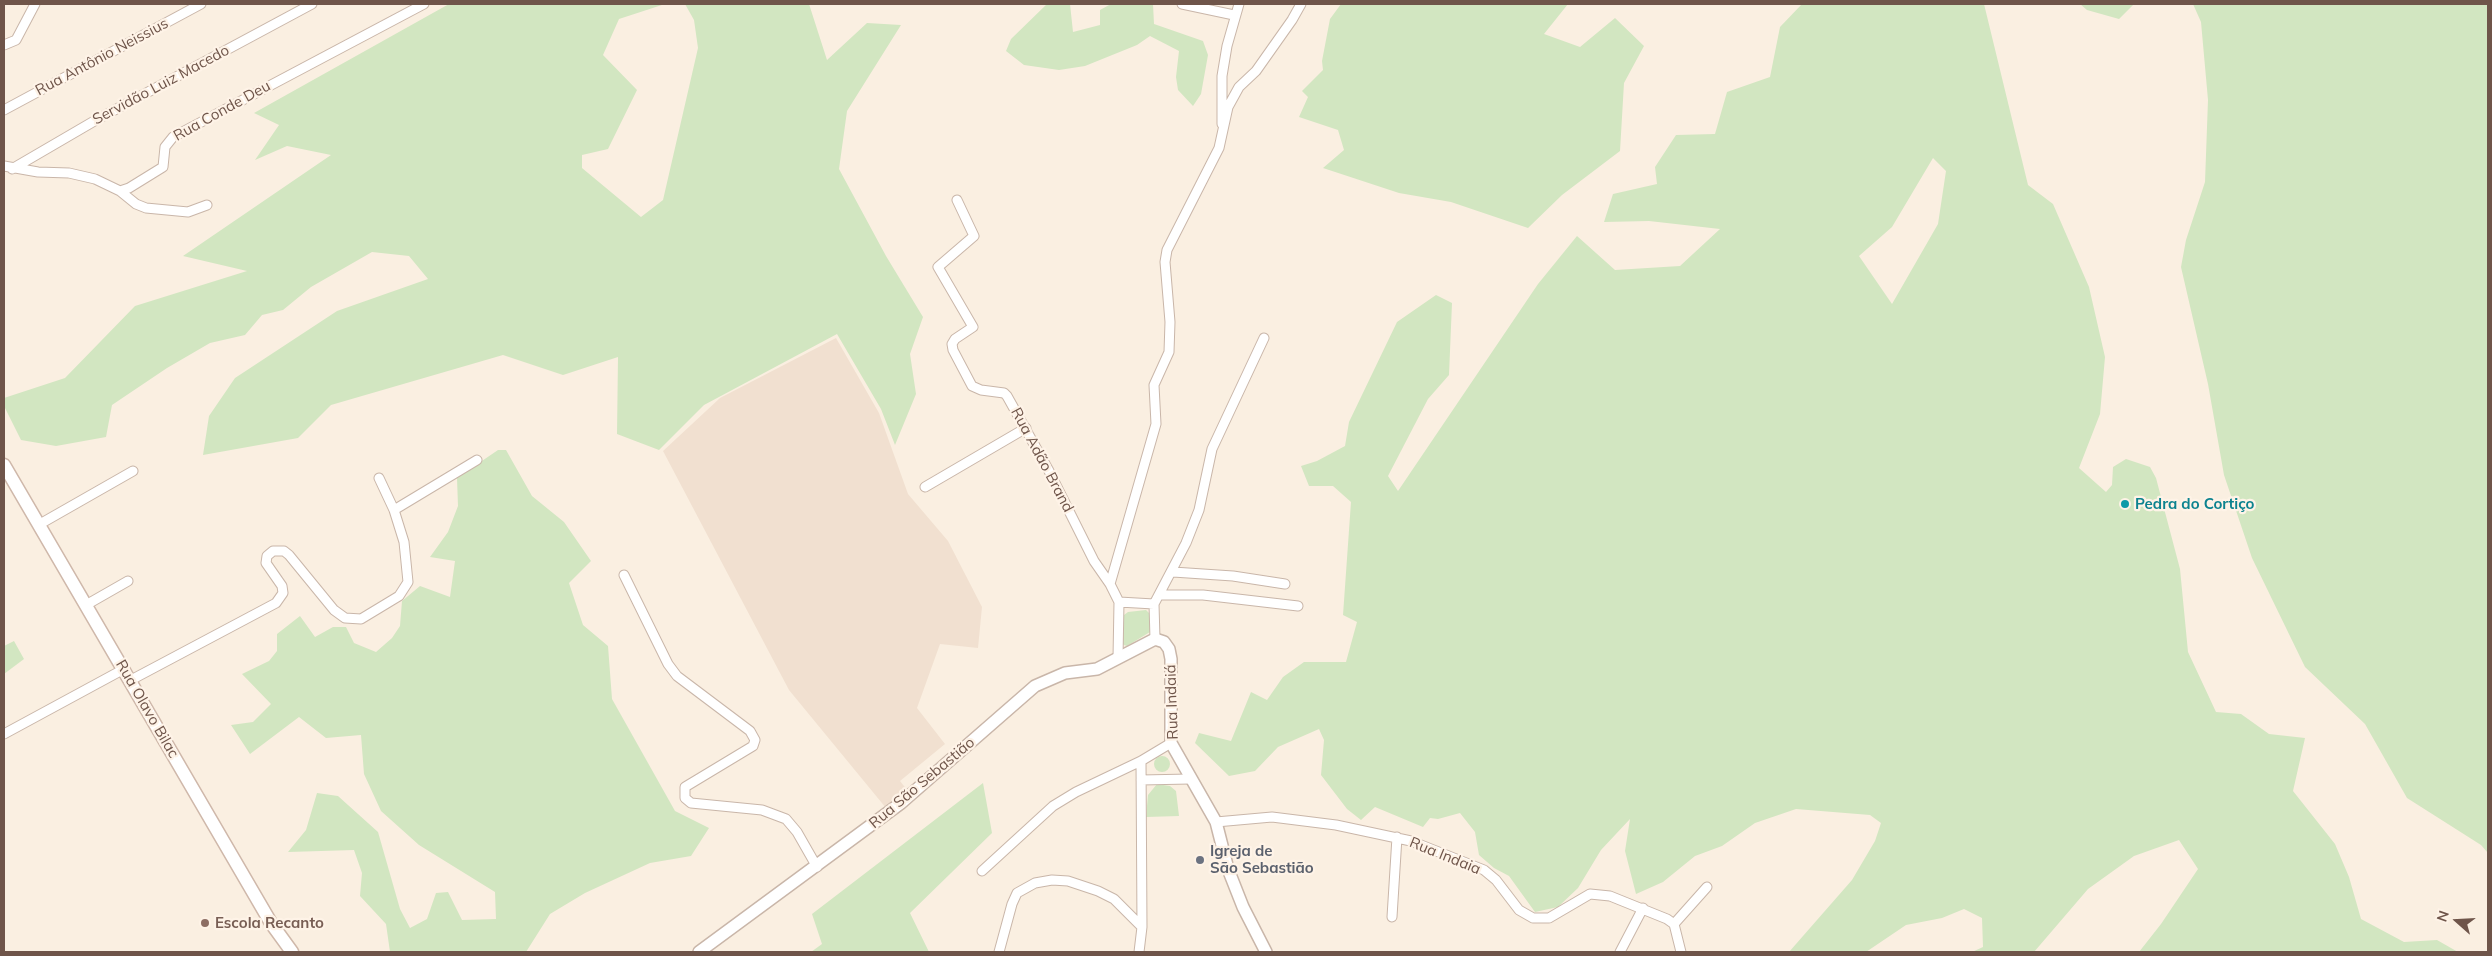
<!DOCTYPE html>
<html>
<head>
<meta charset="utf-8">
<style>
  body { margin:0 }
  #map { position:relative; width:2492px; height:956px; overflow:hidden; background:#faefe1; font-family:Mulish,sans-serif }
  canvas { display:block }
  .frame { position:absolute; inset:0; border:5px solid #6f554a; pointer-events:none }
  .north { position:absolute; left:2432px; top:896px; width:50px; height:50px; -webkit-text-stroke:4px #fef3e7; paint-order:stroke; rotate:289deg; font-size:14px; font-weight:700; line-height:20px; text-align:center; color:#6f554a }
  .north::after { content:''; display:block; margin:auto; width:18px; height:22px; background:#6f554a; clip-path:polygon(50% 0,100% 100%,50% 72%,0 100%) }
</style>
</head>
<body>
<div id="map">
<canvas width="2492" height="956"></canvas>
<div class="frame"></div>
<div class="north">N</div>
</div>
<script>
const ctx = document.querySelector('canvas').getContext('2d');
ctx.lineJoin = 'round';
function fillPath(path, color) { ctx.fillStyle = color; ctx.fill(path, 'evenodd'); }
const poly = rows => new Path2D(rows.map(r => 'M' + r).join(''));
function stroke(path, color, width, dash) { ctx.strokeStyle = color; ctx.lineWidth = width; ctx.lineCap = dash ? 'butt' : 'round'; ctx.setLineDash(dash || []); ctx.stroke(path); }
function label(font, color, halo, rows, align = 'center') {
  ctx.font = font + ' Mulish,sans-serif'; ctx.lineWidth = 4.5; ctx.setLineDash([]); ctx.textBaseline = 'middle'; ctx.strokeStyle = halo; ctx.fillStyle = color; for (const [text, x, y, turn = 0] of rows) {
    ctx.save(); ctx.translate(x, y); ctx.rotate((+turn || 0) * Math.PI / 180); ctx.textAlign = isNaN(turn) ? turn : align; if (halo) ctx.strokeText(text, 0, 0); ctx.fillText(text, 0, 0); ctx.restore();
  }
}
const residential = poly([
  [836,338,879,413,908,494,948,541,982,607,978,648,940,644,917,708,945,744,900,781,908,791,886,808,789,690,663,451,720,398]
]);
const green = poly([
  [449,4,665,4,619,19,603,55,637,90,608,149,582,155,582,168,641,217,663,200,698,48,694,20,685,4,809,4,827,60,867,23,901,25,847,111,839,169,886,256,923,317,910,354,916,394,895,445,881,409,837,334,704,405,659,450,617,434,618,357,563,375,503,355,331,405,298,438,203,455,209,416,235,378,337,311,428,279,409,256,372,252,311,287,283,310,262,315,245,335,210,343,167,368,112,405,106,437,56,446,21,440,4,406,4,398,65,378,135,306,247,271,183,256,331,155,287,146,255,160,279,125,254,113],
  [1047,4,1070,4,1073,32,1100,25,1100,10,1111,4,1153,4,1154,24,1203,41,1208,55,1201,94,1193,106,1178,90,1176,77,1179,51,1150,36,1137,45,1085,66,1059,70,1024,65,1006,51,1011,39],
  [1341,4,1568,4,1544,34,1580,47,1615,18,1644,46,1624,83,1620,151,1562,195,1528,228,1451,202,1399,193,1323,168,1344,150,1338,130,1299,117,1308,97,1302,91,1323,70,1322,61,1330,19],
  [1802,4,1984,4,2028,185,2053,204,2089,287,2105,357,2100,414,2079,468,2106,492,2112,485,2113,467,2126,459,2150,467,2156,478,2180,569,2188,652,2216,712,2241,714,2269,734,2305,738,2293,791,2335,844,2349,877,2361,919,2404,942,2437,940,2458,952,2139,952,2161,924,2198,869,2179,840,2134,856,2088,889,2034,952,1972,952,1983,947,1982,918,1964,909,1942,918,1906,925,1866,952,1789,952,1852,880,1875,841,1881,823,1870,815,1796,809,1755,823,1722,846,1695,856,1663,882,1636,894,1625,851,1630,819,1601,850,1578,888,1558,907,1535,912,1509,876,1494,868,1479,855,1475,832,1460,813,1438,819,1430,818,1423,827,1375,807,1361,820,1347,809,1321,775,1324,740,1319,729,1278,747,1255,771,1229,776,1195,743,1199,733,1231,741,1251,692,1267,700,1283,677,1304,662,1346,662,1357,622,1343,615,1351,502,1333,486,1309,486,1301,466,1317,461,1345,446,1349,422,1397,322,1436,295,1452,303,1449,375,1428,399,1388,476,1398,491,1538,284,1577,236,1615,270,1680,266,1720,229,1649,221,1604,222,1613,194,1657,184,1655,167,1676,135,1715,134,1727,92,1770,77,1780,27],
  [1933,158,1946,171,1938,224,1892,304,1859,256,1892,227],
  [2080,4,2134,4,2119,19,2087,10],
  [2193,4,2488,4,2488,853,2481,845,2407,798,2365,724,2305,667,2252,558,2224,475,2208,384,2181,267,2186,240,2205,182,2208,100,2201,22],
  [498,450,506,450,532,496,564,522,591,561,569,583,583,625,608,646,612,699,675,811,709,828,691,856,650,863,585,893,550,914,526,952,390,952,386,924,360,896,362,873,354,850,288,852,306,830,317,793,338,796,378,832,400,909,410,928,427,919,436,893,448,892,462,920,496,919,495,892,419,845,381,811,364,774,361,735,326,738,299,717,250,754,231,725,253,722,271,704,242,674,269,661,277,651,277,634,300,616,315,637,333,627,346,627,354,643,376,652,392,638,400,626,402,601,420,586,450,597,455,561,430,557,448,532,458,506,457,478],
  [1146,610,1150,614,1150,632,1127,646,1124,645,1121,642,1124,615,1128,612],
  [14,641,24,659,4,674,4,646],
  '1154 764a8 8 0 1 1 16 0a8 8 0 1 1-16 0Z',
  [983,783,992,833,910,913,929,952,811,952,822,944,812,914],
  [1157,784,1170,786,1176,791,1179,816,1146,817,1148,795]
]);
const minor = poly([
  [1182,4,1234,15],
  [4,45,16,40,35,4],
  [4,110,201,4],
  [1222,124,1222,76,1227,46,1239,4],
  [4,166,38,172,69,173,95,179,120,191,129,188,163,167,165,147,173,137,424,4],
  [12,169,96,120,312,4],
  [120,191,136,204,146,208,188,212,207,205],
  [957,200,974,236,938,267,973,327,955,339,952,344,953,350,972,386,981,390,1004,393,1007,396,1049,471,1094,561,1110,584,1119,602,1118,658],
  [925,487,1026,428],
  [394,510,477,460],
  [40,524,133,471],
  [1173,572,1233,576,1285,584],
  [624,575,668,664,677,676,750,731,755,740,753,746,685,787,685,798,691,803,762,810,786,819,797,832,817,867],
  [1110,584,1156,424,1154,385,1169,352,1170,322,1165,262,1167,250,1219,148,1228,107,1239,87,1256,71,1292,20,1301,4],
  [1160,595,1203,595,1298,606],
  [1119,602,1154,604],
  [1154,604,1186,543,1199,510,1212,449,1264,338],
  [1154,604,1155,639],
  [86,605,128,581],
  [131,680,276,603,283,593,282,586,266,563,267,556,273,551,284,551,289,555,334,610,345,618,361,619,399,596,408,582,404,542,394,510,379,478],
  [4,734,124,669],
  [1141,780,1190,779],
  [1216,822,1272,817,1336,825,1411,841,1484,870,1496,880,1519,910,1533,918,1549,918,1590,894,1610,896,1667,919,1674,924,1681,952],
  [982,871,1053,806,1076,792,1141,761,1171,743],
  [1392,917,1397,837],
  [1674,924,1707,887],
  [999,952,1012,904,1017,893,1035,883,1052,880,1068,881,1098,891,1114,899,1142,927],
  [1139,952,1142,927,1141,761],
  [1620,952,1643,908]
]);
const tertiary = poly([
  [699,952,901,803,1035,686,1065,673,1097,669,1155,639,1164,642,1169,649,1171,659,1171,743,1216,822,1228,869,1243,907,1266,952]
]);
const secondary = poly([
  [4,465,271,923,292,952]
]);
const markers = [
  [2125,504,5,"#0f9aa8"],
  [1200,860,5,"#6b7280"],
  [205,923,5,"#8d6e63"]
];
const streetNames = [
  ["Rua Antônio Neissius",102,57,-28],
  ["Servidão Luiz Macedo",161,85,-28],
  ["Rua Conde Deu",222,111,-29],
  ["Rua Adão Brand",1042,460,62],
  ["Rua Indaiá",1172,702,-92],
  ["Rua Olavo Bilac",147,709,60],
  ["Rua São Sebastião",922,783,-40],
  ["Rua Indaia",1445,856,22]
];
const cultureNames = [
  ["Pedra do Cortiço",2135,504]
];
const worshipNames = [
  ["Igreja de",1210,851],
  ["São Sebastião",1210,868]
];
const educationNames = [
  ["Escola Recanto",215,923]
];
fillPath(residential, '#f1e0d0');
fillPath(green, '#d2e6c1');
stroke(minor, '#c9b6a9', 11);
stroke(tertiary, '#c9b6a9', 14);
stroke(secondary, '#cfb8aa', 15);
stroke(minor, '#fff', 9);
stroke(tertiary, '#fff', 11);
stroke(secondary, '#fff', 12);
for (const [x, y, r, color] of markers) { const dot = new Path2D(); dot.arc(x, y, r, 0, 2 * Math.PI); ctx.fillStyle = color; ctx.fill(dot); stroke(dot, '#fef3e7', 2); }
label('15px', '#6f554a', '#fef3e7', streetNames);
label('bold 15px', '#0d838f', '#fef3e7', cultureNames, 'left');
label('bold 15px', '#5b616d', '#fef3e7', worshipNames, 'left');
label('bold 15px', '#785e54', '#fef3e7', educationNames, 'left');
</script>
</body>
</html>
